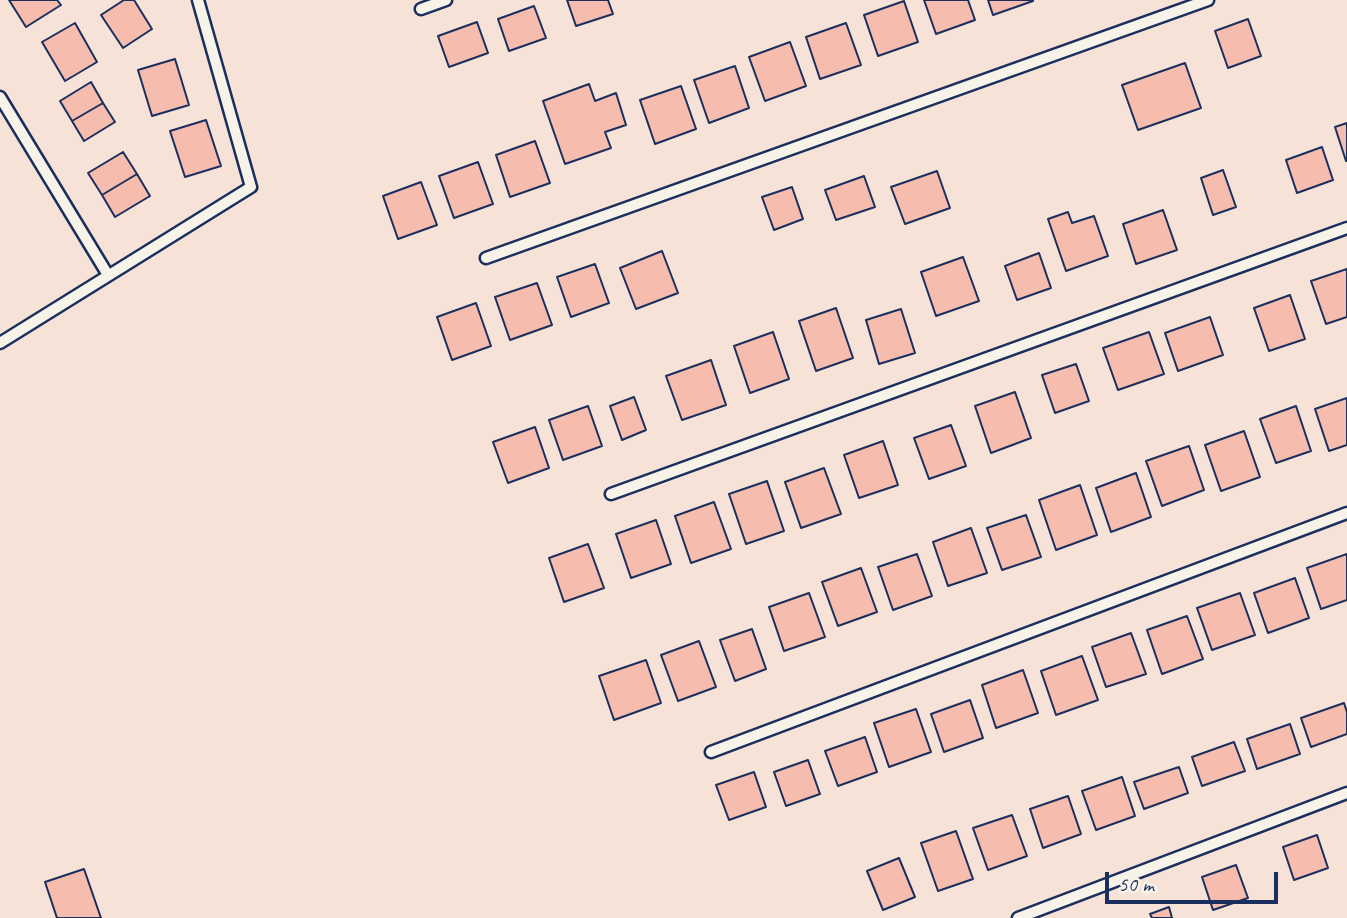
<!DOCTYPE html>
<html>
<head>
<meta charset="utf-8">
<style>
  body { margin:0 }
  #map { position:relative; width:1347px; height:918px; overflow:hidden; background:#f7e2d7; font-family:Caveat,sans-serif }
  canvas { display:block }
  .scale { position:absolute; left:1105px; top:872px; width:173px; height:32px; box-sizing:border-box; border:4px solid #1b2f5e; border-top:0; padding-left:9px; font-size:21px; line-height:24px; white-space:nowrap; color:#1b2f5e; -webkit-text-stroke:5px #f7f3e8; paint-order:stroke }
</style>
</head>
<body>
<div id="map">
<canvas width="1347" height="918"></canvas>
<div class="scale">50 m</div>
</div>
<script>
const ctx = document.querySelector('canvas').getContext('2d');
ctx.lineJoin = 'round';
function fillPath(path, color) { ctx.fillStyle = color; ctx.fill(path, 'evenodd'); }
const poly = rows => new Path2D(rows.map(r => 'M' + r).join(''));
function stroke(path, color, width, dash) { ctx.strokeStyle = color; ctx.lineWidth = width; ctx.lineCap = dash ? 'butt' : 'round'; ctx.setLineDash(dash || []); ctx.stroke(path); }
const building = poly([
  [9,0,57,0,61,5,26,27,9,0],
  [124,0,134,0,152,29,123,48,101,15,124,0],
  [567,0,608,0,613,14,576,26,567,0],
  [924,0,968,0,975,20,936,34,924,0],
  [988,0,1033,0,1033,1,993,15,988,0],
  [904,1,918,42,878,56,864,15,904,1],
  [534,6,546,38,509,51,498,19,534,6],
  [1248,19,1261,56,1228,68,1215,31,1248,19],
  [477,22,488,53,449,67,438,36,477,22],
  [75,23,97,62,65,81,42,42,75,23],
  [846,23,861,65,820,79,806,37,846,23],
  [790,42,806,86,765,101,749,57,790,42],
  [175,59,189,105,152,116,138,70,175,59],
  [1185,63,1201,108,1138,130,1122,85,1185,63],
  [735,66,749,108,709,123,694,80,735,66],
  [91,82,103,103,72,121,60,101,91,82],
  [589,84,595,101,616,93,626,125,605,132,611,148,565,164,543,101,589,84],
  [681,86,696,129,655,144,640,100,681,86],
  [103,103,115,122,84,141,72,121,103,103],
  [206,120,221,166,185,177,170,131,206,120],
  [1347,123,1347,161,1346,161,1335,127,1347,123],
  [535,141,550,183,510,197,496,155,535,141],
  [1322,147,1333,180,1297,193,1286,160,1322,147],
  [123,152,137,174,102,195,88,173,123,152],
  [478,162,493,204,454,218,439,176,478,162],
  [1223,170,1236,207,1213,215,1201,178,1223,170],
  [937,171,950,208,905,224,891,187,937,171],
  [137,174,150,196,115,217,102,195,137,174],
  [864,176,875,207,836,220,825,190,864,176],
  [421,182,437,225,398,239,383,196,421,182],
  [792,187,803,219,774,230,762,197,792,187],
  [1163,210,1177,250,1136,264,1123,224,1163,210],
  [1068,212,1072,223,1094,216,1108,256,1066,271,1048,219,1068,212],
  [662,251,678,293,636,309,620,268,662,251],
  [1039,253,1051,288,1017,300,1005,266,1039,253],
  [963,257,979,301,936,316,921,272,963,257],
  [595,264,609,303,571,317,557,277,595,264],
  [1347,269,1347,317,1326,324,1311,281,1347,269],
  [537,283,552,325,510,340,495,297,537,283],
  [1290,295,1305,339,1269,351,1254,308,1290,295],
  [476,303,491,346,452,360,437,317,476,303],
  [836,308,853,358,816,371,799,321,836,308],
  [901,309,915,353,879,364,866,320,901,309],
  [1210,317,1223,355,1178,371,1165,333,1210,317],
  [773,332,789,379,750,393,734,346,773,332],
  [1149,332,1164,374,1118,390,1103,348,1149,332],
  [711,360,726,405,682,420,666,376,711,360],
  [1076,364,1089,401,1055,413,1042,375,1076,364],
  [1015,392,1031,438,991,453,975,406,1015,392],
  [634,397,646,430,622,440,610,406,634,397],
  [1347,398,1347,445,1329,451,1315,409,1347,398],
  [588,406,602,446,563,460,549,420,588,406],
  [1296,406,1311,451,1276,463,1260,419,1296,406],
  [951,425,966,466,929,479,914,438,951,425],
  [535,427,549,468,508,483,493,442,535,427],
  [1244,431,1260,477,1221,491,1205,445,1244,431],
  [883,441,898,485,859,498,844,455,883,441],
  [1189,446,1204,490,1162,506,1146,461,1189,446],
  [824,468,841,514,801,528,785,482,824,468],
  [1136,473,1151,517,1111,532,1096,488,1136,473],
  [767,481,784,531,746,544,729,494,767,481],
  [1080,485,1097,535,1056,550,1039,500,1080,485],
  [714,502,731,549,691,563,675,516,714,502],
  [1026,515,1041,557,1002,570,987,528,1026,515],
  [656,520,671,564,631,578,616,534,656,520],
  [971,528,987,573,948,586,933,542,971,528],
  [588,544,604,588,564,602,549,558,588,544],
  [917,554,932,596,893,610,878,567,917,554],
  [1347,554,1347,600,1321,609,1307,568,1347,554],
  [861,568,877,612,838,626,822,582,861,568],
  [1295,578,1309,618,1268,633,1254,593,1295,578],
  [809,593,825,637,784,651,769,607,809,593],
  [1240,593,1255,635,1212,650,1197,608,1240,593],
  [1187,616,1203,659,1162,674,1147,630,1187,616],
  [752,629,766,669,735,681,720,640,752,629],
  [1131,633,1146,674,1106,687,1092,647,1131,633],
  [699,641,716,687,678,701,661,655,699,641],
  [1082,656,1098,700,1056,715,1041,671,1082,656],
  [646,660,661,703,614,720,599,676,646,660],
  [1023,670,1038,713,996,728,982,685,1023,670],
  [970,700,983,738,944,752,931,714,970,700],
  [1344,703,1347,712,1347,734,1311,747,1301,718,1344,703],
  [916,709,931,752,889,767,874,723,916,709],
  [1290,724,1300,754,1257,769,1247,739,1290,724],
  [865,737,877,772,838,786,825,751,865,737],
  [1234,742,1245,771,1202,786,1192,757,1234,742],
  [808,760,820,794,786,806,774,772,808,760],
  [1179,767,1188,793,1144,809,1134,782,1179,767],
  [754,772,766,807,729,820,716,785,754,772],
  [1122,777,1135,816,1096,830,1082,791,1122,777],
  [1068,796,1081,834,1043,848,1030,809,1068,796],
  [1012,815,1027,856,988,870,973,828,1012,815],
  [956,831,973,879,938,891,921,843,956,831],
  [1317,835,1328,868,1294,880,1283,847,1317,835],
  [899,858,915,897,883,910,867,871,899,858],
  [1236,865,1248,898,1213,910,1202,877,1236,865],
  [84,869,101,918,57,918,45,882,84,869],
  [1169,907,1172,918,1152,918,1150,914,1169,907]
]);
const service = poly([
  [421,9,446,0],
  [0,97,108,275],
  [486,258,1208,0],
  [0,343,251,187,198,0],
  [611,494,1347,228],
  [711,752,1347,513],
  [1018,918,1347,793]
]);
fillPath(building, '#f6bcae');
stroke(building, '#1b2f5e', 2);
stroke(service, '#1b2f5e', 15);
stroke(service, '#f7f3e8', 10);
</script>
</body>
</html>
